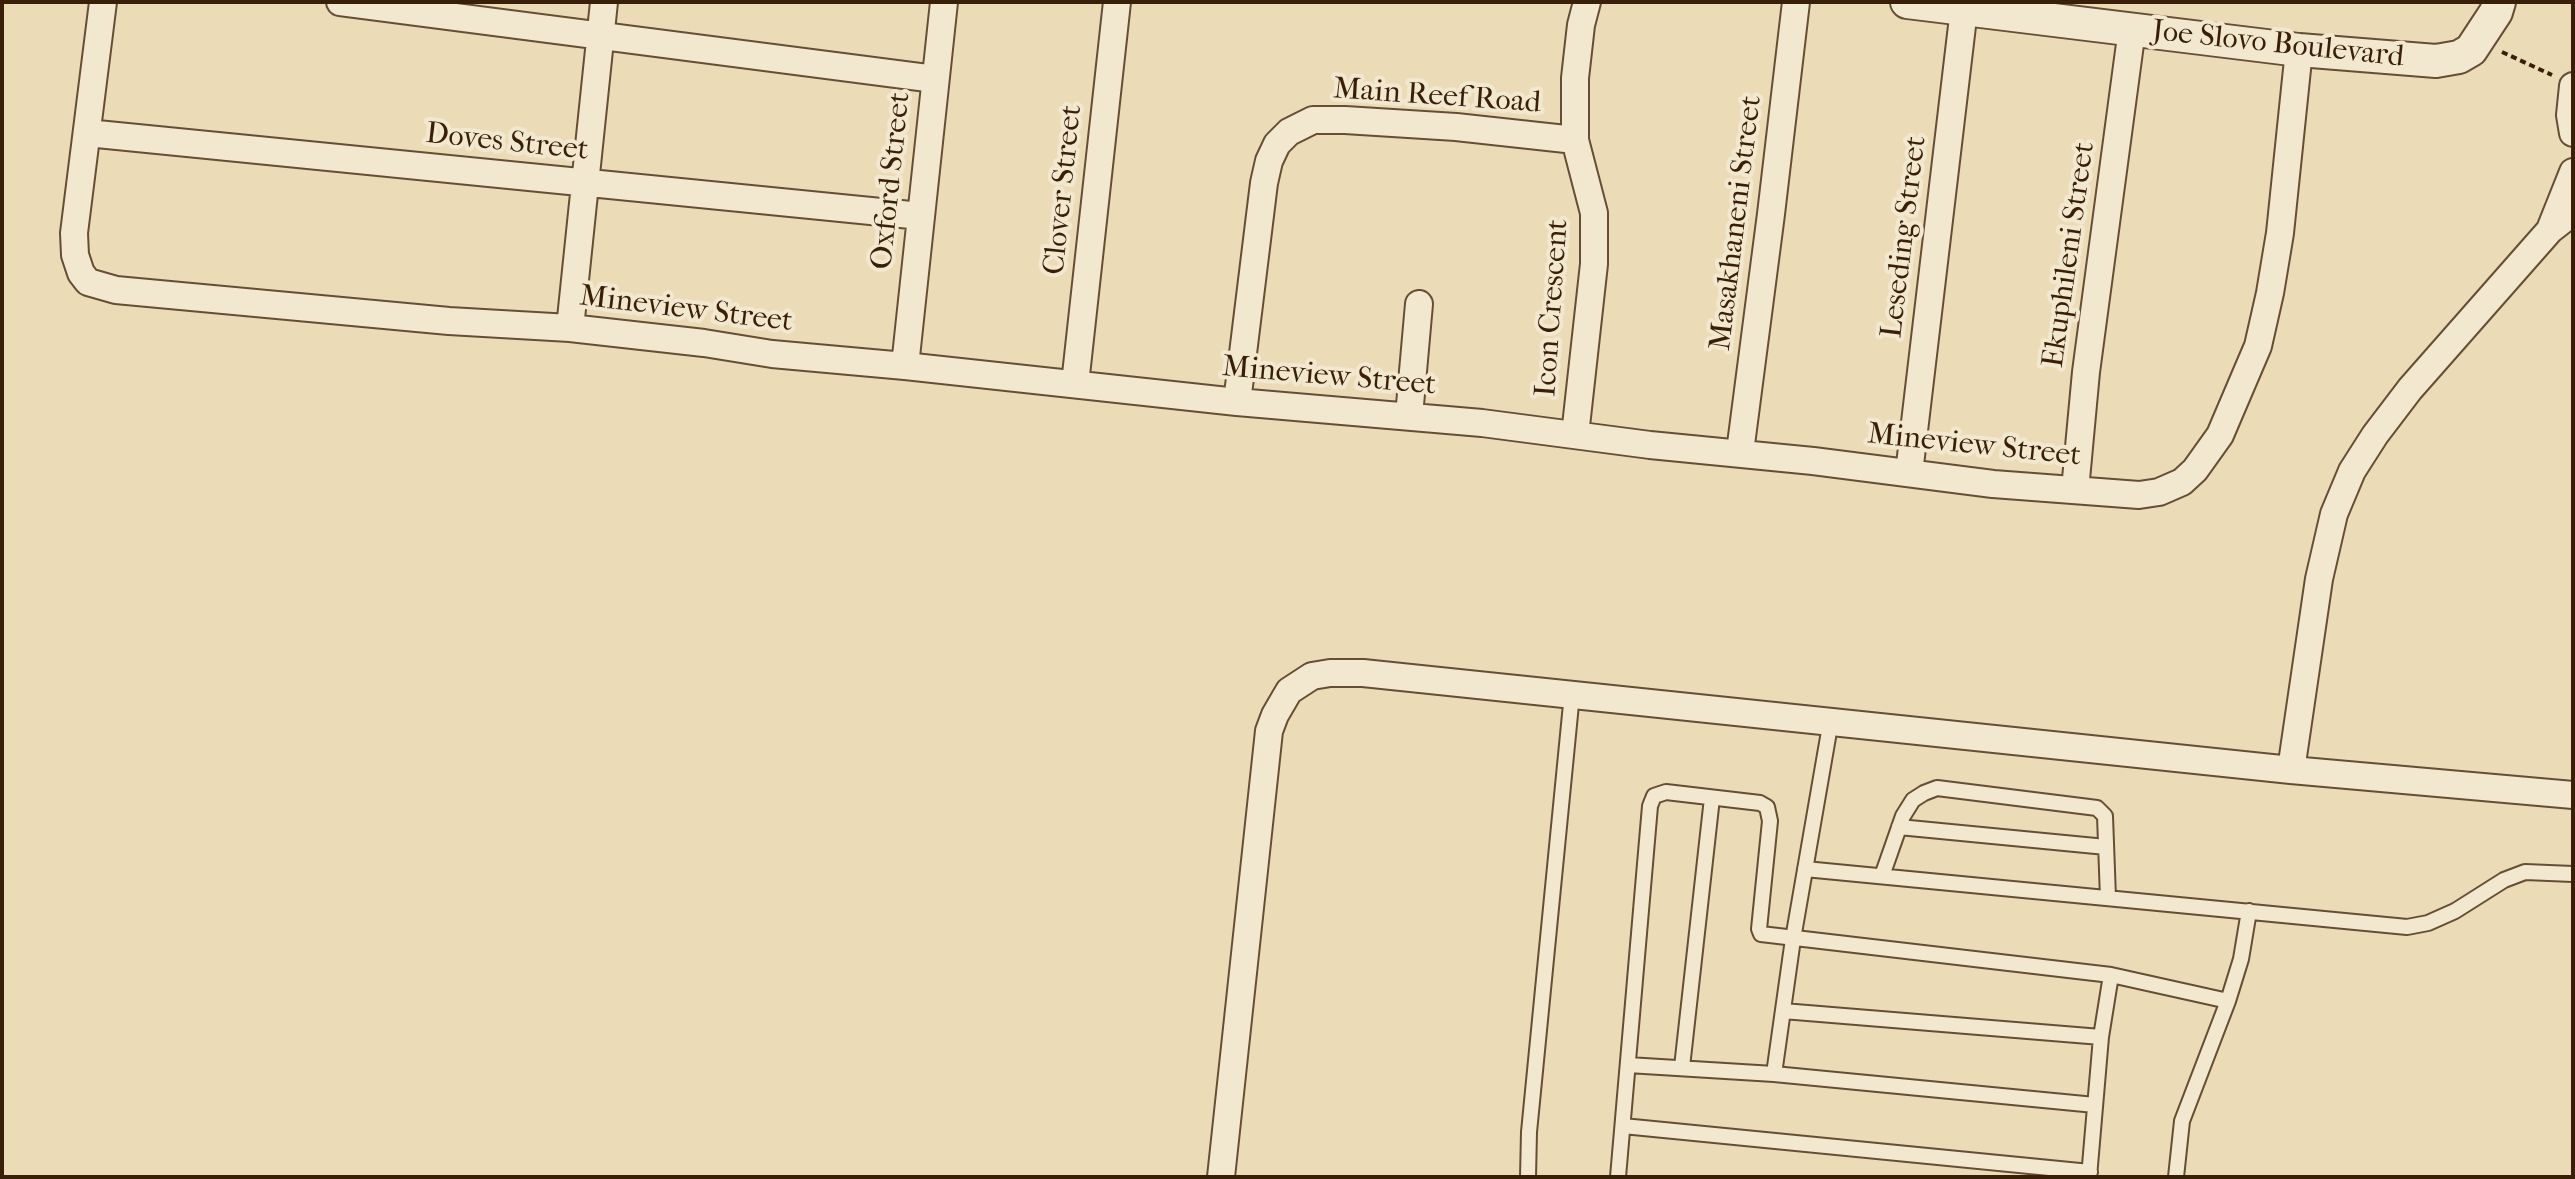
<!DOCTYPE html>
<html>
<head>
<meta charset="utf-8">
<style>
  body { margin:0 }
  #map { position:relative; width:2575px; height:1179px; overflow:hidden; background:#ebdbb7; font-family:"IM FELL French Canon",serif }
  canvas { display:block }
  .frame { position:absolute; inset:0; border:4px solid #391f08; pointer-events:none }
</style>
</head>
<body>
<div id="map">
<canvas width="2575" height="1179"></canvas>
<div class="frame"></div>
</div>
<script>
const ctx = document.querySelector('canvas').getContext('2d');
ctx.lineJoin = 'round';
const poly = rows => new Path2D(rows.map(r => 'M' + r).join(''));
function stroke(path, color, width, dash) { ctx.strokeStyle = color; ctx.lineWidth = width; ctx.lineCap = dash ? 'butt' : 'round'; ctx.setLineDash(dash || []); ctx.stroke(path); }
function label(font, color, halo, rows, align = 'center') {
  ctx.font = font + ' "IM FELL French Canon",serif'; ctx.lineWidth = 8; ctx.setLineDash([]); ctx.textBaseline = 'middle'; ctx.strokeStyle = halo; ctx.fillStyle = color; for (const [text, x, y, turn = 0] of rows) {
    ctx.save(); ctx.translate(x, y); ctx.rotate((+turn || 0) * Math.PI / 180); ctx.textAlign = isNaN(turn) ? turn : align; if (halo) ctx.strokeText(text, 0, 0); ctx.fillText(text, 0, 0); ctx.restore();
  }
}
const path = poly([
  [2502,52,2552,75]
]);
const service = poly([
  [1899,827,2106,847],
  [1805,869,2407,927,2428,923,2455,911,2504,880,2525,872,2573,874],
  [1882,876,1903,816,1913,800,1924,793,1937,788,2097,808,2105,816,2108,898],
  [1783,1011,2101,1037],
  [1628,1065,1774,1074,2095,1105],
  [1682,1067,1712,798],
  [1774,1074,1793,939,1831,720],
  [1623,1126,2090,1172],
  [1528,1177,1529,1132,1572,694],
  [1618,1177,1650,806,1654,796,1666,792,1760,803,1767,807,1770,821,1759,929,1761,934,2111,975,2228,1001],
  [2089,1177,2101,1037,2111,975],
  [2176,1177,2182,1121,2228,1001,2241,959,2249,911]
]);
const minor = poly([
  [103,2,74,233,75,255,81,273,88,282,116,290,449,321,570,328,704,343,772,354,905,366,1237,402,1482,423,1650,445,1813,461,1993,484,2139,495,2159,492,2182,482,2195,470,2220,435,2258,346,2270,293,2280,233,2299,50],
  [340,2,935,79],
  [2573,86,2570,115,2573,133],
  [87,133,921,216],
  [2551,227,2573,172],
  [570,328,604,2],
  [905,366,944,2],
  [1075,384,1117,2],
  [1237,402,1264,183,1269,161,1277,144,1289,132,1313,120,1345,120,1456,127,1575,140],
  [1409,416,1419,304],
  [1575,435,1594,264,1594,213,1575,140,1575,78,1581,25,1587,2],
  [1740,452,1771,214,1796,2],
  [1909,473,1964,9],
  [2075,490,2086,372,2132,29],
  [2291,770,2319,579,2334,514,2352,471,2375,435,2410,389,2550,230,2573,212],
  [1221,1177,1269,731,1275,715,1289,691,1312,676,1330,673,1363,673,2291,770,2573,795]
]);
const tertiary = poly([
  [1907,2,2299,50,2436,61,2459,57,2471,50,2496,12,2499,2]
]);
const streetNames = [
  ["Joe Slovo Boulevard",2278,45,6],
  ["Main Reef Road",1437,97,4],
  ["Doves Street",507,143,6],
  ["Oxford Street",892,181,-84],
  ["Clover Street",1064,190,-84],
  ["Masakhaneni Street",1737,223,-83],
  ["Leseding Street",1905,237,-83],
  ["Ekuphileni Street",2070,255,-82],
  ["Icon Crescent",1553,308,-86],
  ["Mineview Street",686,310,7],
  ["Mineview Street",1329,377,5],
  ["Mineview Street",1974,446,6]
];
stroke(service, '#664e34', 18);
stroke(minor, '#664e34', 30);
stroke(tertiary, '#664e34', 36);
stroke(path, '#391f08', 4, [6, 4]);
stroke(service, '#f2e8d0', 14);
stroke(minor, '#f2e8d0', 26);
stroke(tertiary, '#f2e8d0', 32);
label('30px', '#391f08', '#f2e8d0', streetNames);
</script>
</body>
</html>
